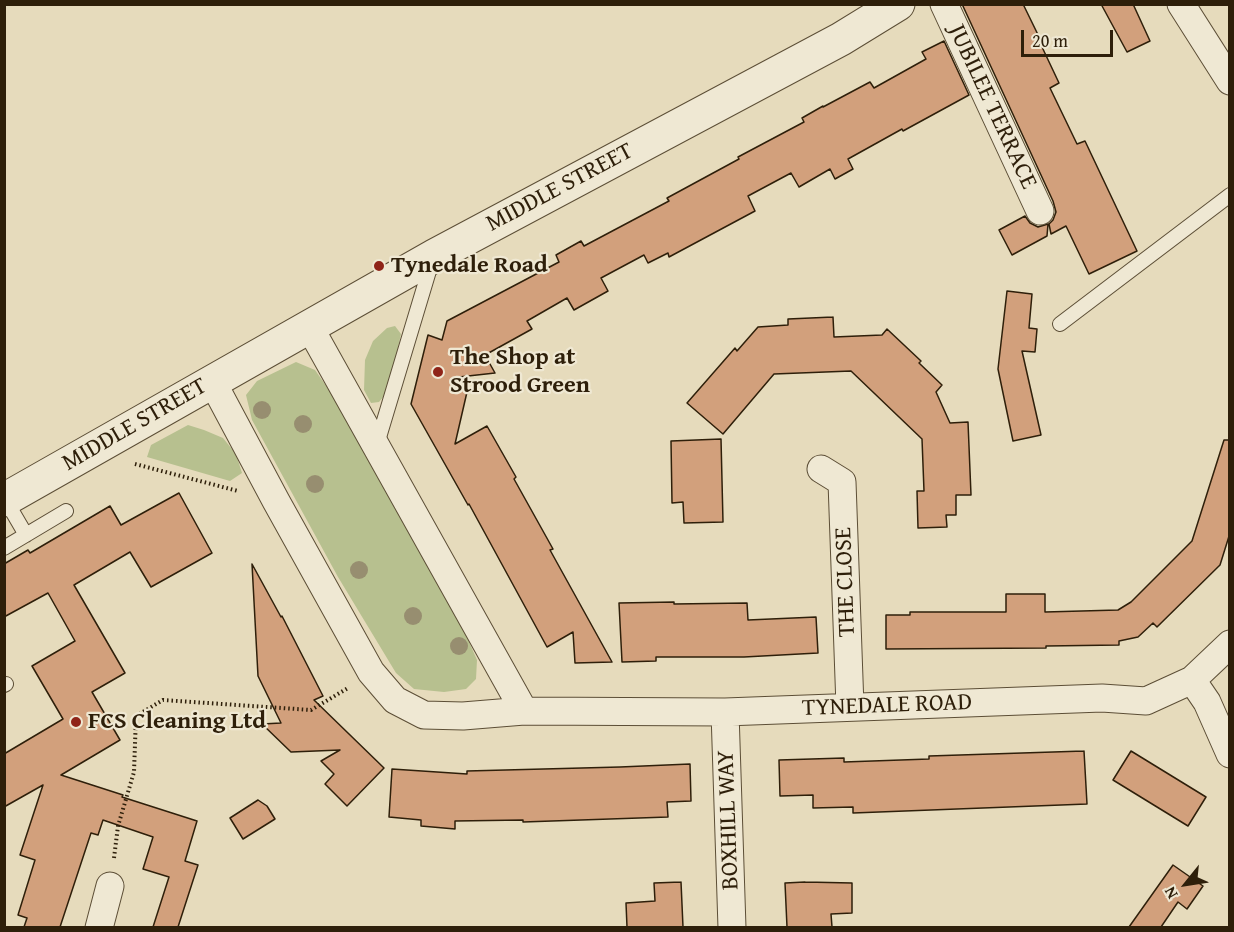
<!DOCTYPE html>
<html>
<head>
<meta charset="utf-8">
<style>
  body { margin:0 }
  #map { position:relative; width:1234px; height:932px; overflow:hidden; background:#e6dbbc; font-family:"Gentium Book Plus",serif }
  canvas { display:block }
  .frame { position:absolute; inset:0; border:6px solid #2e1f0a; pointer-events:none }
  .north { position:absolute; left:1156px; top:854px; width:60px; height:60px; -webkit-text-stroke:4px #efe8d3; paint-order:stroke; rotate:240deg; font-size:16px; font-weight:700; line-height:24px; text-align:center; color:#2e1f0a }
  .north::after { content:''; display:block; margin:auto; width:21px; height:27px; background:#2e1f0a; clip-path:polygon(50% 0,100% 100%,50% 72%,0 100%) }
  .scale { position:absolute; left:1021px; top:30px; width:92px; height:27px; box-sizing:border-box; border:3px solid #2e1f0a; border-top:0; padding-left:8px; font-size:18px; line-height:21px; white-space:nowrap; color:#2e1f0a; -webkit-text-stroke:4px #efe8d3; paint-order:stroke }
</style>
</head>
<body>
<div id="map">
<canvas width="1234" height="932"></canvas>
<div class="frame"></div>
<div class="north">N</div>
<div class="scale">20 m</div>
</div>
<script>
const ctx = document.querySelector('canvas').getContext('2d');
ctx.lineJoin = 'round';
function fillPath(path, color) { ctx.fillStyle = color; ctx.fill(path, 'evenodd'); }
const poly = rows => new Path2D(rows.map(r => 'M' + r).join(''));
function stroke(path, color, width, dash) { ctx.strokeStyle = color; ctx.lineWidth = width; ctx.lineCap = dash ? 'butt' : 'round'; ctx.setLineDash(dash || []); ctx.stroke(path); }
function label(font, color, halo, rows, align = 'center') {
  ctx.font = font + ' "Gentium Book Plus",serif'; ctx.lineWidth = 4.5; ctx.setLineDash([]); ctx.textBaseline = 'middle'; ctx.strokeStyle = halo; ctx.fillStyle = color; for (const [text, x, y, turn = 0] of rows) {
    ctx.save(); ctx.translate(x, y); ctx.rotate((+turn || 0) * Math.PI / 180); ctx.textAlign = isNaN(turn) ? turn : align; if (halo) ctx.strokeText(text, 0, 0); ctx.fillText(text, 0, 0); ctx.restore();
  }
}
const green = poly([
  [395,326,401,334,394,366,385,395,379,402,371,403,364,390,365,360,373,341,387,328],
  [296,362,315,370,334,397,466,635,477,660,476,679,466,689,444,692,414,689,396,673,338,577,252,420,246,395,257,381],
  [188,425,204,430,223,438,236,454,242,473,230,481,147,457,151,445]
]);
const building = poly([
  [962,4,1023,4,1044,47,1042,47,1059,83,1050,88,1077,144,1085,141,1137,251,1089,274,1066,226,1051,234,1049,224,1053,220,1056,212,1053,201,962,4],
  [1101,4,1133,4,1150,41,1127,52,1101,4],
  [944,41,969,95,903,131,902,129,848,159,853,169,835,179,830,169,799,187,791,173,748,196,755,211,669,257,668,253,648,263,644,255,601,278,608,291,574,310,567,298,527,321,532,329,485,355,495,373,459,377,467,392,455,444,487,426,516,477,514,479,553,549,550,550,612,662,575,663,573,632,547,647,469,504,468,505,411,404,428,335,442,340,447,321,559,262,556,255,581,241,584,246,669,201,667,198,739,159,738,157,804,122,802,118,823,106,823,107,870,82,874,88,926,59,922,52,944,41],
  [1025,216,1030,223,1038,227,1048,224,1047,236,1012,255,999,230,1025,216],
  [1007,291,1032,294,1029,328,1037,329,1035,352,1022,351,1041,435,1013,441,998,369,1007,291],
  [833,317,834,337,882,335,887,329,921,361,919,363,942,385,936,392,950,423,968,422,971,495,956,495,956,515,946,515,947,527,918,528,917,491,924,491,922,439,851,371,774,374,723,434,687,403,735,348,737,351,758,327,788,325,788,319,833,317],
  [721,439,723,522,684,523,683,502,672,503,671,441,721,439],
  [1224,440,1230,440,1230,533,1220,565,1157,627,1153,623,1138,637,1119,641,1119,645,1046,646,1046,648,886,649,886,615,910,615,910,612,1006,612,1006,594,1045,594,1045,612,1118,610,1131,602,1192,541,1224,440],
  [179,493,212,553,151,587,130,552,74,585,125,673,92,692,120,740,61,775,123,795,122,797,197,821,185,861,198,865,178,927,153,927,169,877,143,869,153,837,103,820,98,835,91,833,60,927,24,927,27,918,18,915,35,860,20,855,43,785,4,807,4,754,63,719,32,666,75,641,48,593,4,617,4,564,28,550,30,553,110,506,121,525,179,493],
  [252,564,281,617,282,616,323,696,314,700,384,768,347,806,325,784,334,774,321,761,340,750,291,752,262,724,281,723,258,676,252,564],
  [674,602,674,604,747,603,748,620,816,617,818,653,744,657,656,657,656,661,622,662,619,603,674,602],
  [1084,751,1087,804,853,813,853,807,813,808,813,795,780,796,779,760,844,758,844,762,929,759,929,756,1084,751],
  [1131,751,1206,797,1188,826,1113,780,1131,751],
  [690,764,691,801,667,802,668,817,523,822,523,820,455,821,455,829,421,826,421,820,389,817,392,769,467,774,467,771,620,767,690,764],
  [258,800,267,806,275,819,243,839,230,818,258,800],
  [1173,865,1203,886,1187,909,1178,902,1161,927,1129,927,1173,865],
  [681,882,683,927,627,927,626,903,655,901,654,883,681,882],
  [805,882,852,883,852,913,831,914,832,927,787,927,785,883,805,882]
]);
const path = poly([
  [135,464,238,491],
  [114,858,118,826,134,772,136,716,163,700,311,710,348,688]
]);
const service = poly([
  [1060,324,1230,195],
  [377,444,432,261],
  [5,499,26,535],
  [4,548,66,511],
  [4,685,6,684]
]);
const minor = poly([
  [944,4,1040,211],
  [1181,4,1230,81],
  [309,326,524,711],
  [212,381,276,501,371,672,395,700,424,715,463,716,524,711,725,712,1102,698,1146,701,1192,680,1230,644],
  [821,469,842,482,850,707],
  [1192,680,1207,702,1230,754],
  [725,712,732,928],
  [99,928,110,886]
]);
const tertiary = poly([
  [4,500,434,256,841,39,898,4]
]);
const trees = [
  [262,410],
  [303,424],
  [315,484],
  [359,570],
  [413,616],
  [459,646]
];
const markers = [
  [379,266,6,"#8f2418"],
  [438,372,6,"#8f2418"],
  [76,722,6,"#8f2418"]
];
const streetNames = [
  ["JUBILEE TERRACE",992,107,65],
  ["MIDDLE STREET",560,188,-28],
  ["MIDDLE STREET",135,425,-30],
  ["THE CLOSE",846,582,-92],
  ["TYNEDALE ROAD",887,706,-2],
  ["BOXHILL WAY",729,820,-92]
];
const poiNames = [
  ["Tynedale Road",391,266],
  ["The Shop at",450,358],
  ["Strood Green",450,386],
  ["FCS Cleaning Ltd",88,722]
];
fillPath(green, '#b7c08f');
fillPath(building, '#d2a07c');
stroke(building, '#2e1f0a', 1.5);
stroke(service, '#5c4e36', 16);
stroke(minor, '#5c4e36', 29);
stroke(tertiary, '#5c4e36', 35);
stroke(path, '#2e1f0a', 4, [1.5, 3]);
stroke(service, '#efe8d3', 14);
stroke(minor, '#efe8d3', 27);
stroke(tertiary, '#efe8d3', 33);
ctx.fillStyle = '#978e70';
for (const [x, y] of trees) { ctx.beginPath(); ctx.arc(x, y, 9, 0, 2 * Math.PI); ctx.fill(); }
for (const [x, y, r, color] of markers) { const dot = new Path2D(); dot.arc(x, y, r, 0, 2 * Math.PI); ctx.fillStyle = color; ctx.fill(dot); stroke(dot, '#efe8d3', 2); }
label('24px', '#2e1f0a', '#efe8d3', streetNames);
label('bold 24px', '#2e1f0a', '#efe8d3', poiNames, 'left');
</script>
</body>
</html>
